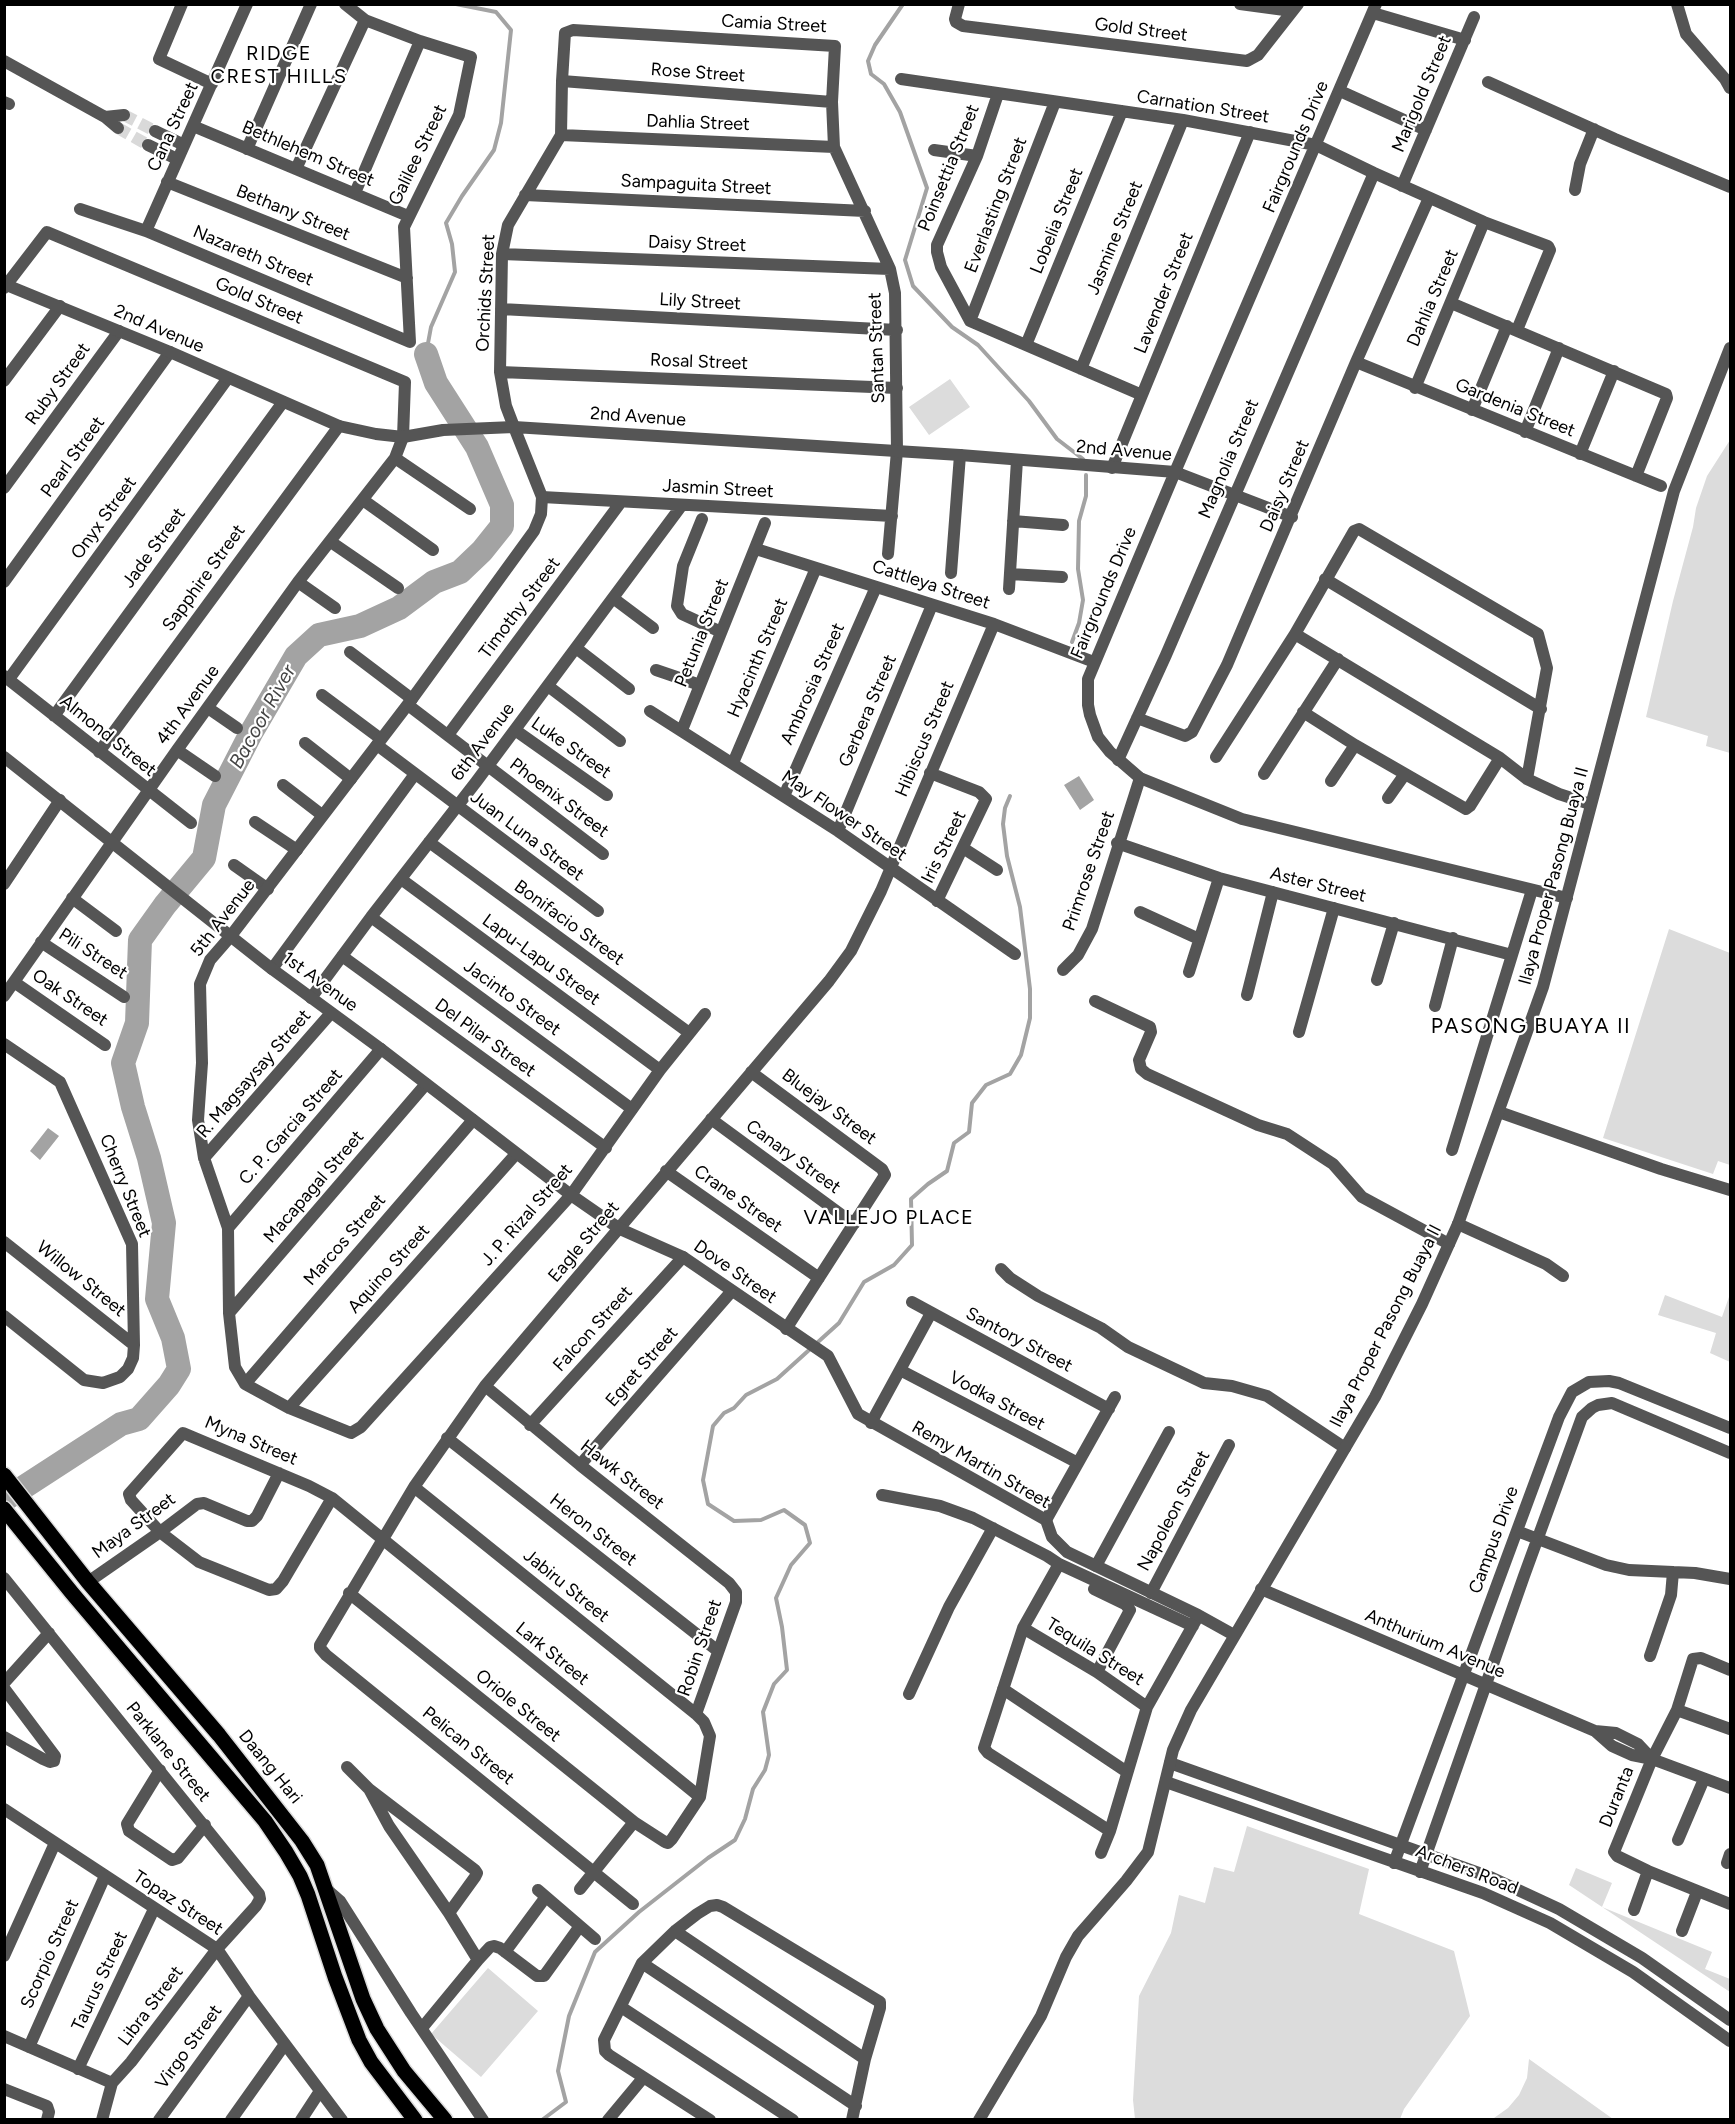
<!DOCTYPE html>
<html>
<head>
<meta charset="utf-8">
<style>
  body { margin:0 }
  #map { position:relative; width:1735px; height:2124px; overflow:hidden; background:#fff; font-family:Figtree,sans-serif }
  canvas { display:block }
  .frame { position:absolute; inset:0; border:6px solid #000; pointer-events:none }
</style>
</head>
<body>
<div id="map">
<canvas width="1735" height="2124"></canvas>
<div class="frame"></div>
</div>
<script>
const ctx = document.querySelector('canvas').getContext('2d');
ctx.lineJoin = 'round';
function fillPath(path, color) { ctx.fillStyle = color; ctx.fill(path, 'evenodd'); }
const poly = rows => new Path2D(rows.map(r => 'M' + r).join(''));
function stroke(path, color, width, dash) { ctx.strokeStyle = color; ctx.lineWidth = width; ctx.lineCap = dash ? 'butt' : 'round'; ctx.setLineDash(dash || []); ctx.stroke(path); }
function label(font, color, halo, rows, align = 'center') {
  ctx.font = font + ' Figtree,sans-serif'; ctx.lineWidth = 4.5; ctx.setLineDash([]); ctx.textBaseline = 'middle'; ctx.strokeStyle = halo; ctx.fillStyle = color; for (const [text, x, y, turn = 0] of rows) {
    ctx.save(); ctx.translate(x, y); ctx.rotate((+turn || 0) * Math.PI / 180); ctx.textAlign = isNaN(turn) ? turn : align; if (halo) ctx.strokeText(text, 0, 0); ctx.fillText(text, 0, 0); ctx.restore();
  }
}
const green = poly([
  [950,379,970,407,929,435,909,407],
  [1730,440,1730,753,1706,746,1708,736,1646,717,1673,601,1693,527,1696,508,1707,476],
  [1669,929,1730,953,1730,1165,1718,1161,1713,1174,1603,1138],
  [1730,1294,1730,1362,1710,1353,1716,1333,1658,1315,1665,1295,1722,1317],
  [1247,1826,1369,1869,1359,1914,1454,1951,1470,2016,1404,2109,1400,2119,1135,2119,1133,2100,1139,1996,1171,1933,1179,1895,1205,1903,1214,1867,1234,1872],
  [1576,1868,1612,1883,1602,1907,1712,1952,1705,1969,1730,1979,1730,1992,1569,1885],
  [488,1968,538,2011,481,2077,431,2034],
  [1529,2059,1613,2119,1494,2118,1508,2108,1519,2095,1527,2078]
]);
const water = poly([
  [1079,776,1094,800,1080,810,1064,785],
  [48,1128,59,1136,40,1160,30,1151]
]);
const stream = poly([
  [903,4,875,45,868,61,871,74,884,84,900,112,927,188,905,260,913,286,952,327,978,345,1029,401,1057,439,1083,459],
  [426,354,431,327,455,272,452,244,446,223,462,196,494,150,501,123,511,30,496,12,456,4],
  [1072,642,1079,623,1083,600,1078,569,1079,521,1086,496,1086,475],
  [542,2120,566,2102,558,2071,569,2016,595,1952,639,1912,708,1858,735,1840,745,1819,753,1789,765,1770,769,1755,763,1712,774,1684,787,1670,782,1627,776,1598,791,1565,810,1543,805,1525,784,1510,761,1520,734,1521,708,1504,703,1480,713,1426,724,1413,734,1408,746,1395,777,1379,839,1323,864,1282,894,1265,912,1245,911,1199,928,1184,947,1171,954,1143,969,1132,972,1103,986,1085,1010,1074,1021,1055,1030,1018,1030,989,1020,907,1007,856,1003,824,1005,808,1010,796]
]);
const river = poly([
  [4,1500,121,1424,139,1419,169,1385,179,1369,173,1338,157,1299,164,1223,149,1158,133,1107,123,1063,137,1023,140,940,165,905,204,858,214,805,251,733,296,656,319,635,360,626,399,608,434,582,460,572,482,551,502,526,502,505,477,447,436,383,426,354]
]);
const minorTunnel = poly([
  [124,115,155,131],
  [118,128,148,145]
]);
const minor = poly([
  [182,4,159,59,212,84],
  [959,4,955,19,956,22,963,26,1247,61,1258,55,1298,4],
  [1240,4,1292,11],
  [1373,13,1465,40],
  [4,61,105,117,118,128],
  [901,79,1183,120,1316,145,1374,173,1484,222,1548,246,1550,250,1517,330],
  [562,81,832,102],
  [1488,82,1615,139,1730,187],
  [1340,91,1426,130],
  [4,102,9,104],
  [105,117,124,115],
  [193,126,408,216],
  [155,131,184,145],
  [561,135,834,147],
  [148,145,177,159],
  [247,149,311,4],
  [934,150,977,156],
  [296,169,365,20],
  [167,182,407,278],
  [1402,186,1474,17],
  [1575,190,1580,164,1594,129],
  [355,193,420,41],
  [525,195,865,211],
  [80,209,146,231,410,342,404,227,459,115,471,57,420,41,365,20,345,4],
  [146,231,247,4],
  [502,254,890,269],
  [4,288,47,232,405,382,403,437,395,458,298,582,177,750,4,996],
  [1451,303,1666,394,1667,398,1636,476],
  [501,309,897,330],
  [970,321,941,267,937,252,937,245,977,156,998,94],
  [970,321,1055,102],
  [970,321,1142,395],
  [1026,345,1122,111],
  [1356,362,1661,486],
  [1081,369,1183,120],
  [500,372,897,388],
  [4,381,60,306],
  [1415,388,1484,222],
  [1472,410,1507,326],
  [514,427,506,406,500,372,502,254,508,225,561,135,562,81,565,33,573,30,835,46,832,102,834,147,890,269,895,293,897,451,888,554],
  [1525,432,1559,348],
  [1580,454,1614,371],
  [395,458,470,509],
  [1112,468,1250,132],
  [4,488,119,331],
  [542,497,892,516],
  [363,500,433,550],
  [1292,517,1175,472,1376,4],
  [702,519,683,566,677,606,682,614,721,632],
  [1013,521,1063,525],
  [331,542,398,588],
  [756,549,994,624,1094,662],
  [951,573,960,455],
  [1010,574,1062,577],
  [1325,579,1541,709],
  [4,582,170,352],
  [298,582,335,608],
  [1009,589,1017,460],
  [613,598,653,628],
  [1295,634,1500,758,1527,779,1559,794,1590,804],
  [576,648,629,689],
  [350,652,412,699],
  [656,670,700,685],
  [4,676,191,823],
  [9,679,228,378],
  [548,686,620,741],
  [322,695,381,739],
  [408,705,603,854],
  [208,708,237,728],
  [650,711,838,831,1015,954],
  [1303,712,1355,745,1466,809,1470,806,1500,758],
  [54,716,283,402],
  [1137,718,1185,736,1192,732,1227,665,1356,362,1429,198],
  [515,730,607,795],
  [682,730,765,523],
  [448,735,621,502],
  [305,743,351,779],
  [377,745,598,911],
  [177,750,215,776],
  [99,752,339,426],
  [1216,757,1295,634,1354,531,1359,529,1538,634,1547,668,1527,779],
  [1118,760,1166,655,1374,173],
  [733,763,816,568],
  [930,773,979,792,986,799,937,901],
  [1264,774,1338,659],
  [1331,781,1355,745],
  [283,785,322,815],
  [784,796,876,587],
  [1388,798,1405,774],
  [255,822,297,850],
  [838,831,932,605],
  [429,842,688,1032],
  [1117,843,1219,878,1512,955],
  [963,848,997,870],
  [234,865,268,889],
  [401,879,660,1070],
  [4,884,60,800],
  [72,898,116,931],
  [1140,912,1199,939],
  [371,917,632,1109],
  [230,937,210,960,200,984,202,1063,198,1120,204,1158,228,1228,229,1313,235,1367,245,1384,289,1408,351,1433,361,1427,571,1195,660,1070,705,1014],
  [41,942,124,997],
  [342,956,606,1148],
  [272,969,415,774],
  [1063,970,1078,955,1092,929,1140,778],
  [1189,972,1219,878],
  [1377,980,1394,923],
  [14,982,105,1045],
  [1247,995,1273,892],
  [311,998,371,917,476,782,682,505],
  [1095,1001,1150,1027,1151,1032,1139,1060,1141,1069,1147,1074,1258,1125,1287,1134,1333,1164,1362,1197,1449,1244],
  [1435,1006,1453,938],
  [1299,1032,1334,908],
  [4,1044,60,1082,132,1244,134,1345,133,1358,128,1369,120,1377,103,1383,84,1380,4,1316],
  [751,1072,882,1169,885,1175,786,1329],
  [1499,1112,1661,1169,1730,1190],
  [711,1119,854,1224],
  [1452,1150,1532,890],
  [204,1158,331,1013],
  [666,1171,819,1278],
  [1458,1224,1546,1264,1563,1276],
  [228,1228,381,1049],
  [4,1242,134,1345],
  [1001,1269,1010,1278,1038,1296,1101,1328,1128,1347,1204,1383,1232,1386,1267,1396,1345,1448],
  [912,1302,1109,1409],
  [229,1313,426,1084],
  [900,1370,1078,1463],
  [245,1384,473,1120],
  [289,1408,516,1154],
  [871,1423,931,1313],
  [530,1425,683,1257],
  [447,1438,718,1651],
  [580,1465,731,1292],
  [414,1487,696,1714],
  [882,1495,940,1506,973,1518,1047,1556,1059,1564,1193,1626],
  [332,1498,283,1581,276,1589,269,1590,199,1562,160,1532,131,1500,129,1494,183,1433,309,1486,332,1498,700,1797],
  [1046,1520,1115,1397],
  [1517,1531,1606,1565,1629,1570,1695,1573,1730,1579],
  [1059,1564,1023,1628,984,1748,988,1753,1110,1831],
  [1096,1566,1169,1432],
  [4,1578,259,1894,260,1899,256,1906,217,1949,131,2062,112,2083,102,2120],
  [88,1582,160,1532,197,1504,204,1503,247,1521,252,1521,257,1516,279,1473],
  [1094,1589,1125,1604,1130,1610,1097,1672],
  [1261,1589,1595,1731,1616,1733,1638,1744,1652,1759],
  [349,1593,634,1822,665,1842,668,1843,672,1839,700,1797,710,1736,704,1722,696,1714,736,1602,736,1592,729,1583,580,1465,485,1386],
  [1151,1593,1229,1445],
  [1023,1628,1097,1672,1147,1707],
  [1650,1656,1671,1595,1673,1572],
  [1730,1670,1701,1658,1693,1659,1677,1710,1652,1759,1614,1852,1617,1856,1648,1871,1730,1904],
  [4,1683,49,1633],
  [4,1688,55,1756,54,1761,50,1762,43,1759,4,1737],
  [1003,1689,1127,1772],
  [909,1694,949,1607,993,1528],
  [1677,1710,1730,1729],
  [1595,1731,1612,1746,1632,1755,1652,1759,1730,1788],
  [1170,1763,1490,1877,1559,1909,1642,1958,1730,2020],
  [347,1767,369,1789,475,1870,477,1873,475,1877,449,1913],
  [160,1770,127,1824,129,1831,172,1860,178,1858,205,1825],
  [1166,1782,1483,1893,1550,1923,1633,1972,1730,2041],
  [369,1789,389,1826,449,1913,478,1960,422,2028],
  [4,1809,217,1949,249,1996,342,2120],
  [1678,1840,1704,1779],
  [1101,1853,1110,1831,1147,1707,1196,1620],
  [1394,1863,1559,1417,1572,1392,1589,1382,1609,1381,1619,1383,1730,1428],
  [1727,1863,1730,1854],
  [1420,1872,1524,1576,1582,1417,1592,1408,1598,1405,1612,1403,1730,1453],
  [325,1888,340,1901,411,2013,483,2120],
  [580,1889,634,1822],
  [538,1890,595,1939],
  [633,1904,326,1655,320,1648,320,1645,414,1487,485,1386,829,981,851,951,881,891,994,624],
  [1634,1910,1648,1871],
  [675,1931,865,2059],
  [1682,1931,1697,1892],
  [505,1952,545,1898],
  [4,1956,55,1843],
  [478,1960,490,1947,494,1946,500,1948,537,1976,544,1976,580,1926],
  [642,1963,856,2106],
  [621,2007,793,2120],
  [4,2036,112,2083],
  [29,2047,105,1876],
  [78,2069,154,1909],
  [4,2089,47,2106,49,2112,47,2120],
  [159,2120,249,1996],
  [231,2120,285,2044],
  [301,2120,320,2091],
  [608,2120,643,2078],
  [710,2120,609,2055,605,2051,604,2040,642,1963,675,1931,697,1914,710,1906,717,1905,723,1907,880,2002,880,2008,865,2059,852,2120]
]);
const tertiary = poly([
  [1677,4,1686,34,1725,79,1730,88],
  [4,284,170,352,339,426,376,434,403,437,443,430,514,427,960,455,1175,472,1088,679,1088,705,1090,715,1098,737,1110,752,1140,778,1242,819,1567,898],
  [4,757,272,969,381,1049,571,1195,620,1229,683,1257,828,1356,858,1414,1046,1520,1052,1537,1067,1552,1198,1615,1234,1635],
  [230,937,412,699,534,531,541,514,542,497,514,427],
  [979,2120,1041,2016,1066,1957,1078,1936,1126,1881,1148,1852,1173,1750,1191,1710,1375,1397,1422,1304,1458,1224,1543,987,1674,491,1730,348]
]);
const primary = poly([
  [4,1475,88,1582,219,1735,302,1841,317,1865,363,1999,377,2029,404,2071,445,2120],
  [4,1509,72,1593,265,1821,286,1852,300,1876,308,1895,335,1977,359,2040,371,2062,415,2120]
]);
const streetNames = [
  ["Camia Street",774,24,3],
  ["Gold Street",1141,30,7],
  ["Rose Street",698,73,4],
  ["Marigold Street",1422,94,-67],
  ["Carnation Street",1203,107,9],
  ["Dahlia Street",698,123,2],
  ["Cana Street",173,127,-65],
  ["Fairgrounds Drive",1296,147,-67],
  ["Bethlehem Street",308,154,23],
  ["Galilee Street",418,155,-64],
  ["Poinsettia Street",949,168,-68],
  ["Sampaguita Street",696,185,3],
  ["Everlasting Street",996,205,-69],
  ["Bethany Street",293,213,22],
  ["Lobelia Street",1057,221,-68],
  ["Jasmine Street",1115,238,-68],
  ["Daisy Street",697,244,2],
  ["Nazareth Street",253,256,23],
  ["Orchids Street",486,293,-87],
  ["Lavender Street",1164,293,-68],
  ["Dahlia Street",1433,298,-67],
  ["Gold Street",259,301,23],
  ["Lily Street",700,302,3],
  ["2nd Avenue",159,329,23],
  ["Santan Street",877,348,-92],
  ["Rosal Street",699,362,2],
  ["Ruby Street",58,384,-54],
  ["Gardenia Street",1515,408,22],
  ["2nd Avenue",638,417,4],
  ["2nd Avenue",1124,451,5],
  ["Pearl Street",73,457,-54],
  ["Magnolia Street",1229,459,-67],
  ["Daisy Street",1285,486,-67],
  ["Jasmin Street",718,489,3],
  ["Onyx Street",104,518,-54],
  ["Jade Street",154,548,-54],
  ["Sapphire Street",204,578,-54],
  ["Cattleya Street",931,585,18],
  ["Fairgrounds Drive",1104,593,-67],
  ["Timothy Street",520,608,-53],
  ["Petunia Street",702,633,-68],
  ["Hyacinth Street",758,658,-67],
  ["Ambrosia Street",813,684,-66],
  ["4th Avenue",188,705,-54],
  ["Gerbera Street",868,711,-67],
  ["Almond Street",108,736,39],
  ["Hibiscus Street",925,739,-67],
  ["6th Avenue",483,742,-53],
  ["Luke Street",571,748,35],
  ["Phoenix Street",559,798,37],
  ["May Flower Street",844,816,34],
  ["Juan Luna Street",527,836,37],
  ["Iris Street",944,847,-64],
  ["Primrose Street",1089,871,-71],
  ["Ilaya Proper Pasong Buaya II",1554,876,-75],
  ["Aster Street",1318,885,14],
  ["5th Avenue",223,918,-52],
  ["Bonifacio Street",569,923,36],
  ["Pili Street",93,954,33],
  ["Lapu-Lapu Street",541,960,36],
  ["1st Avenue",320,982,36],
  ["Oak Street",70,998,34],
  ["Jacinto Street",512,998,36],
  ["Del Pilar Street",485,1038,36],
  ["R. Magsaysay Street",254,1074,-49],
  ["Bluejay Street",829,1107,37],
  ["C. P. Garcia Street",291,1127,-49],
  ["Canary Street",793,1157,36],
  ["Cherry Street",125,1186,68],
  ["Macapagal Street",314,1187,-49],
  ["Crane Street",738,1199,35],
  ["J. P. Rizal Street",527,1215,-49],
  ["Marcos Street",345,1240,-49],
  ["Eagle Street",584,1242,-50],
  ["Aquino Street",389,1269,-48],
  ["Dove Street",735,1272,35],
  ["Willow Street",81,1279,39],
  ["Ilaya Proper Pasong Buaya II",1386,1326,-63],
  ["Falcon Street",593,1329,-48],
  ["Santory Street",1019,1340,28],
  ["Egret Street",642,1367,-49],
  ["Vodka Street",997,1401,28],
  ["Myna Street",251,1441,23],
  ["Remy Martin Street",981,1465,30],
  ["Hawk Street",622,1475,38],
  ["Napoleon Street",1174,1511,-62],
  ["Maya Street",134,1526,-36],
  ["Heron Street",593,1530,38],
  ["Campus Drive",1494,1540,-70],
  ["Jabiru Street",566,1586,39],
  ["Anthurium Avenue",1435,1644,23],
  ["Robin Street",700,1648,-71],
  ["Tequila Street",1095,1652,32],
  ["Lark Street",552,1654,39],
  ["Oriole Street",518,1706,39],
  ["Pelican Street",468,1746,39],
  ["Parklane Street",168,1752,51],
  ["Daang Hari",270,1767,51],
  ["Duranta",1617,1797,-68],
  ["Archers Road",1467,1870,21],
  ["Topaz Street",178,1903,33],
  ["Scorpio Street",50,1954,-66],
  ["Taurus Street",100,1981,-65],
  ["Libra Street",151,2006,-53],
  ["Virgo Street",189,2047,-54]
];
const neighbourhoodNames = [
  ["RIDGE",279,54],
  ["CREST HILLS",279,77],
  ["VALLEJO PLACE",889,1218]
];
const waterNames = [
  ["Bacoor River",263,717,-61]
];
const quarterNames = [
  ["PASONG BUAYA II",1531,1027]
];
fillPath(green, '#dcdcdc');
fillPath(water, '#a3a3a3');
stroke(stream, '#a3a3a3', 4);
stroke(river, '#a3a3a3', 24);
stroke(minorTunnel, '#d9d9d9', 12, [12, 6]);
stroke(primary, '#dbdbdb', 18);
stroke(minor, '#555', 12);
stroke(tertiary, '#555', 12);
stroke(primary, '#000', 15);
label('18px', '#000', '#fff', streetNames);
ctx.letterSpacing = '1.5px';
label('20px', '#000', '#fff', neighbourhoodNames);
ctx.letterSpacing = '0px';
label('italic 20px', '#444', '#fff', waterNames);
ctx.letterSpacing = '1.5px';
label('21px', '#000', '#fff', quarterNames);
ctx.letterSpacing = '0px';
</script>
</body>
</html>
